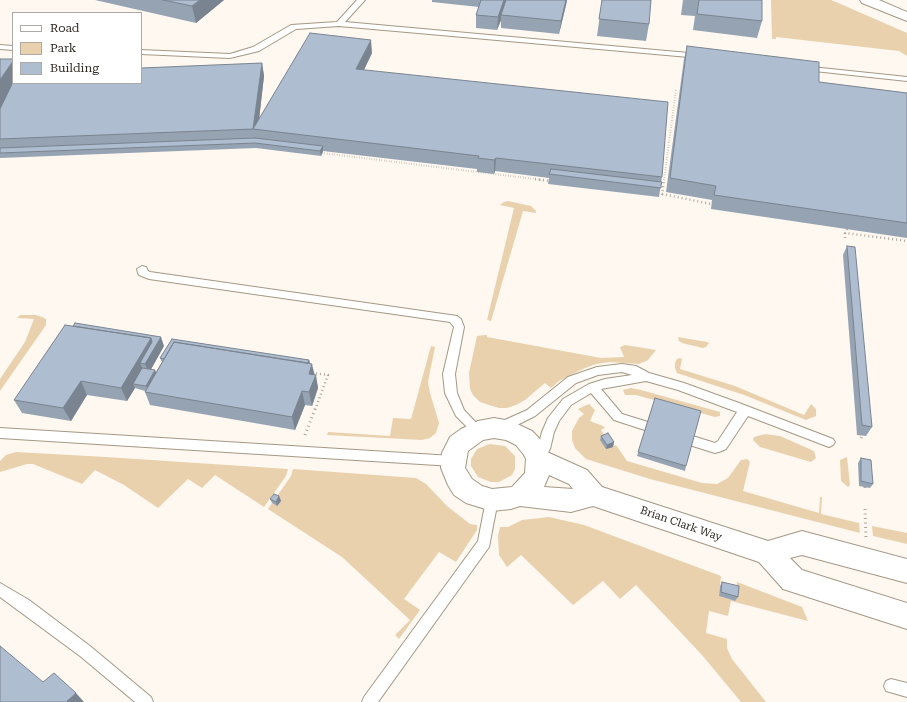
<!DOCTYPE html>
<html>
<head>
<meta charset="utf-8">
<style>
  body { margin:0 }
  #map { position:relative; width:907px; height:702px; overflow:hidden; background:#fef8f0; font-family:"Roboto Serif",serif }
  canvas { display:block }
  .legend { position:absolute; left:12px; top:12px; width:130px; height:72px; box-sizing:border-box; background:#fff; border:1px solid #aca9a7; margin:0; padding:5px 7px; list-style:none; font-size:12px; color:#2f2922 }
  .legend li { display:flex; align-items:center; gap:8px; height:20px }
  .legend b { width:20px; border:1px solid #aca9a7 }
</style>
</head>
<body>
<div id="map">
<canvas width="907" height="702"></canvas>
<ul class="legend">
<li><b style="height:5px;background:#fff"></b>Road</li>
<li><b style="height:11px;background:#ead1ad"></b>Park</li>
<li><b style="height:11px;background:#aebdcf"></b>Building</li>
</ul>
</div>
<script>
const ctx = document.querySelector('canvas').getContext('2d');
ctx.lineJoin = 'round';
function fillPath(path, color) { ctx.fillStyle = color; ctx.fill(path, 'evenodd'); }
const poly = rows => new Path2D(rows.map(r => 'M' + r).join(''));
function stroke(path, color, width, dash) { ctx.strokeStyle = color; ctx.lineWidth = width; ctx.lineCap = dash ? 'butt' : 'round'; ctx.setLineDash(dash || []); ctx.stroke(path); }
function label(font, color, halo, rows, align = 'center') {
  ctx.font = font + ' "Roboto Serif",serif'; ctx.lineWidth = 4; ctx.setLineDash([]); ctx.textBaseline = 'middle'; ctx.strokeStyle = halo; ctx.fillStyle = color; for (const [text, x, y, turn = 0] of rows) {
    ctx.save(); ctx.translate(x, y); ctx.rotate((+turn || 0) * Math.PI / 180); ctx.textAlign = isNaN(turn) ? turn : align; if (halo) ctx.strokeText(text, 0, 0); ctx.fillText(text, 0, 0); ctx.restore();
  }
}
const green = poly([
  [771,0,831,0,836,2,907,33,907,56,899,51,776,37,776,39,772,39],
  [508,201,531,206,536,211,536,213,523,211,491,321,487,320,514,208,500,205,504,202],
  [20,315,36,315,42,317,46,319,46,325,0,391,0,379,25,342,34,319,17,318],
  [485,335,487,335,487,337,601,358,624,357,620,347,625,345,656,350,648,360,639,364,610,362,596,364,585,368,559,381,551,388,545,383,525,400,516,405,507,408,499,408,480,402,473,395,470,389,469,373,477,336],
  [678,337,707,342,709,343,706,347,703,348,682,343,679,341],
  [431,346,435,347,428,382,430,393,439,423,436,433,430,438,422,440,327,435,328,432,390,436,393,418,411,419],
  [680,358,682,359,680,369,735,386,804,415,811,404,816,409,816,416,806,420,744,395,677,373,675,368,675,363,677,359],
  [631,388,641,390,720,412,720,416,715,417,636,395,625,395,623,390],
  [589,404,595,410,590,421,603,426,605,428,601,430,606,438,606,449,616,445,627,461,702,483,717,484,728,478,741,460,747,459,750,462,743,491,819,513,820,497,822,497,821,514,859,523,860,533,650,479,586,459,575,448,572,440,572,431,579,418,584,414,578,409],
  [765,434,780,436,814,451,816,458,811,462,760,447,753,440,754,437],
  [490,444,505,446,515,456,515,469,512,475,499,482,491,482,478,477,471,466,471,459,477,449],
  [16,452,106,457,288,469,286,476,264,507,215,475,202,488,188,479,158,508,124,485,95,470,82,484,33,464,27,464,0,472,0,461,6,455],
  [847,457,850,485,848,487,841,481,840,460],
  [293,469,416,478,426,484,447,506,470,524,477,525,477,530,456,562,439,552,404,599,420,610,399,639,395,635,410,620,342,557,268,509,272,503,277,506,275,499,291,476],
  [549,517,584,525,721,576,719,596,735,601,737,582,802,607,808,621,731,601,728,616,709,611,706,633,727,639,727,648,732,659,766,702,741,702,702,655,636,585,620,599,603,581,573,605,521,555,507,567,499,555,498,536,500,527,508,527,522,520],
  [872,526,907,533,907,544,873,536]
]);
const pathFar2 = poly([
  [322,153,543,180],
  [664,180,676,90]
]);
const pathFar1 = poly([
  [535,179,549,181],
  [662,194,711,204],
  [662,195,664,179],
  [847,229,845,233,907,241],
  [845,233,845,240],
  [312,373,328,375,315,410]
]);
const path = poly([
  [305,435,315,409],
  [861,438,862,436],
  [865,487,865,490],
  [865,509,866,538]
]);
const lane = poly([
  [357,0,365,0,345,22,700,54,704,56,700,58,339,26,296,29,259,51,230,58,141,54,141,50,230,54,253,47,291,25,337,22,357,0],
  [0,45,13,46,13,50,0,49,0,45],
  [802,66,907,77,907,81,805,70,802,70,802,66],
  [142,266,146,267,148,271,150,272,457,316,461,319,464,327,455,374,457,393,464,410,484,431,482,434,478,436,474,434,456,416,445,393,443,374,454,327,450,322,149,279,139,275,138,273,137,269,142,266],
  [622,364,636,366,649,373,684,383,739,403,833,439,835,442,833,445,829,447,748,416,726,449,719,452,715,453,680,442,676,440,674,437,676,434,680,432,715,443,718,441,737,412,678,390,646,381,601,389,622,414,664,427,666,430,664,433,660,435,614,420,591,393,571,405,559,421,554,432,550,449,542,463,538,464,534,463,532,459,538,448,542,432,548,418,563,399,589,384,605,379,632,375,622,372,598,375,576,383,535,416,513,427,500,432,496,430,494,427,496,424,527,410,568,377,597,367,622,364],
  [0,428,453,456,457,457,459,461,457,465,453,466,0,438,0,428],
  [492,495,496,496,498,500,489,547,378,702,362,702,364,697,478,541,486,500,488,496,492,495],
  [0,583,29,600,90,646,151,697,153,702,135,702,80,656,0,597,0,583],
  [891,679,907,683,907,697,886,691,884,686,886,681,891,679]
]);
const street = poly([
  [494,418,511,421,532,431,543,442,547,452,587,470,602,487,768,541,802,531,907,559,907,583,802,555,790,558,802,570,907,603,907,629,783,589,759,562,593,506,571,512,520,506,511,509,492,511,466,503,454,495,448,485,441,468,442,453,450,437,461,429,478,421,494,418],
  [494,438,506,440,516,445,524,455,526,459,525,473,512,487,492,489,482,486,472,479,465,468,468,451,483,440,494,438],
  [549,475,569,484,573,489,544,487,549,475]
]);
const secondary = poly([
  [860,0,879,0,907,12,907,21,862,3,860,0]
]);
const wall = poly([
  [95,0,224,0,196,23],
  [432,0,567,0,566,5,559,34,501,28,501,20,497,30,476,28,476,15,479,7,432,2],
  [602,0,649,24,646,41,597,36],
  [683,0,762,0,762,21,757,38,693,30,695,16,681,15],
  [687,46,819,82,907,93,907,238,711,209,712,200,666,192,684,59],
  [372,53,364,70,662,177,659,197,548,184,549,178,495,171,494,174,477,172,477,169,323,151,321,156,256,148,0,158,0,59,13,83,262,63,264,76,259,119],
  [847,246,872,427,866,436,857,435,843,255],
  [164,346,151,369,156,372,162,362,160,358,309,360,310,363,315,375,318,388,312,406,305,405,295,430,150,405,145,392,145,391,135,388,127,401,87,395,71,421,22,413,14,400],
  [655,398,686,466,685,471,637,456],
  [601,436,614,442,613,447,606,449,600,440],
  [861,458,873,484,870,488,859,486,858,463],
  [279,496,281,501,277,506,272,503,270,499],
  [722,582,738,597,735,601,719,596,720,586]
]);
const shadedWall = poly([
  [200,0,224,0,196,23,192,6],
  [504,0,507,0,501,15,501,20,497,30,498,17],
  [566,0,567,0,566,5,559,34,561,21],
  [371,40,372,53,358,82,356,69],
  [13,61,13,83,0,109,0,80],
  [262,63,264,76,258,129,253,129],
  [323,146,323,151,321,156,320,151],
  [496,158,495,171,494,174,494,160],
  [161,337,164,346,149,373,145,364,140,363,144,373,133,384,135,388,127,401,121,388,151,338],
  [309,360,311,369,312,364,315,377,316,375,318,388,312,406,309,392,306,367],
  [155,370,157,375,148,391,146,386],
  [81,381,87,395,71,421,63,408],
  [302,391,305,405,295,430,292,417],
  [614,442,613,447,606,449,607,445],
  [279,496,281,501,277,506,276,502],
  [76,693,84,702,68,702,67,701]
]);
const building = poly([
  [163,0,200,0,192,6,163,0],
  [481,0,504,0,498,17,476,15,481,0],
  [506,0,566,0,561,21,501,15,506,0],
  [602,0,651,0,649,24,599,19,602,0],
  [699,0,762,0,762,21,697,14,699,0],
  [310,33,371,40,356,69,668,102,662,177,496,158,494,160,478,158,479,156,253,129,0,139,0,109,13,82,13,83,141,83,141,68,262,63,253,129,310,33],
  [687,46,819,62,819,82,907,93,907,223,714,195,716,186,670,178,687,46],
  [0,59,13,59,13,61,0,80,0,59],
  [255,138,323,146,320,151,255,143,0,153,0,148,255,138],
  [551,169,662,182,661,185,661,188,549,174,551,169],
  [847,246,855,247,872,427,862,425,847,246],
  [75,323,161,337,145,364,140,363,152,342,151,338,73,326,75,323],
  [65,325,151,338,121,388,81,381,63,408,14,400,65,325],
  [172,339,309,360,308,363,174,342,164,359,160,358,172,339],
  [174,342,312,364,309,374,316,375,309,392,302,391,292,417,145,392,174,342],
  [142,368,155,370,146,386,133,384,142,368],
  [655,398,701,411,686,466,638,452,655,398],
  [608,433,614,442,607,445,601,436,608,433],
  [861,458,871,460,873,484,861,481,861,458],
  [274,494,279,496,276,502,270,499,274,494],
  [722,582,739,586,738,597,721,592,722,582],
  [0,646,43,682,54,673,76,693,67,701,68,702,0,702,0,646]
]);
const streetNames = [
  ["Brian Clark Way",681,524,19]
];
fillPath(green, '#ead1ad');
stroke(lane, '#a59885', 2);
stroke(street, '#a59885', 2);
stroke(secondary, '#a59885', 2);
stroke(pathFar2, '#aca69f', 2, [0.5, 2]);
stroke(pathFar1, '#aca69f', 2.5, [1, 3]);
stroke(path, '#aca69f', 3, [1, 3.5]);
fillPath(lane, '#fff');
fillPath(street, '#fff');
fillPath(secondary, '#fff');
fillPath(wall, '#96a3b2');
fillPath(shadedWall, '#7a8491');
fillPath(building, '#aebdcf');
stroke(building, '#7a8491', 1);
label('11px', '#2f2922', '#fff', streetNames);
</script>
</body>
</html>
